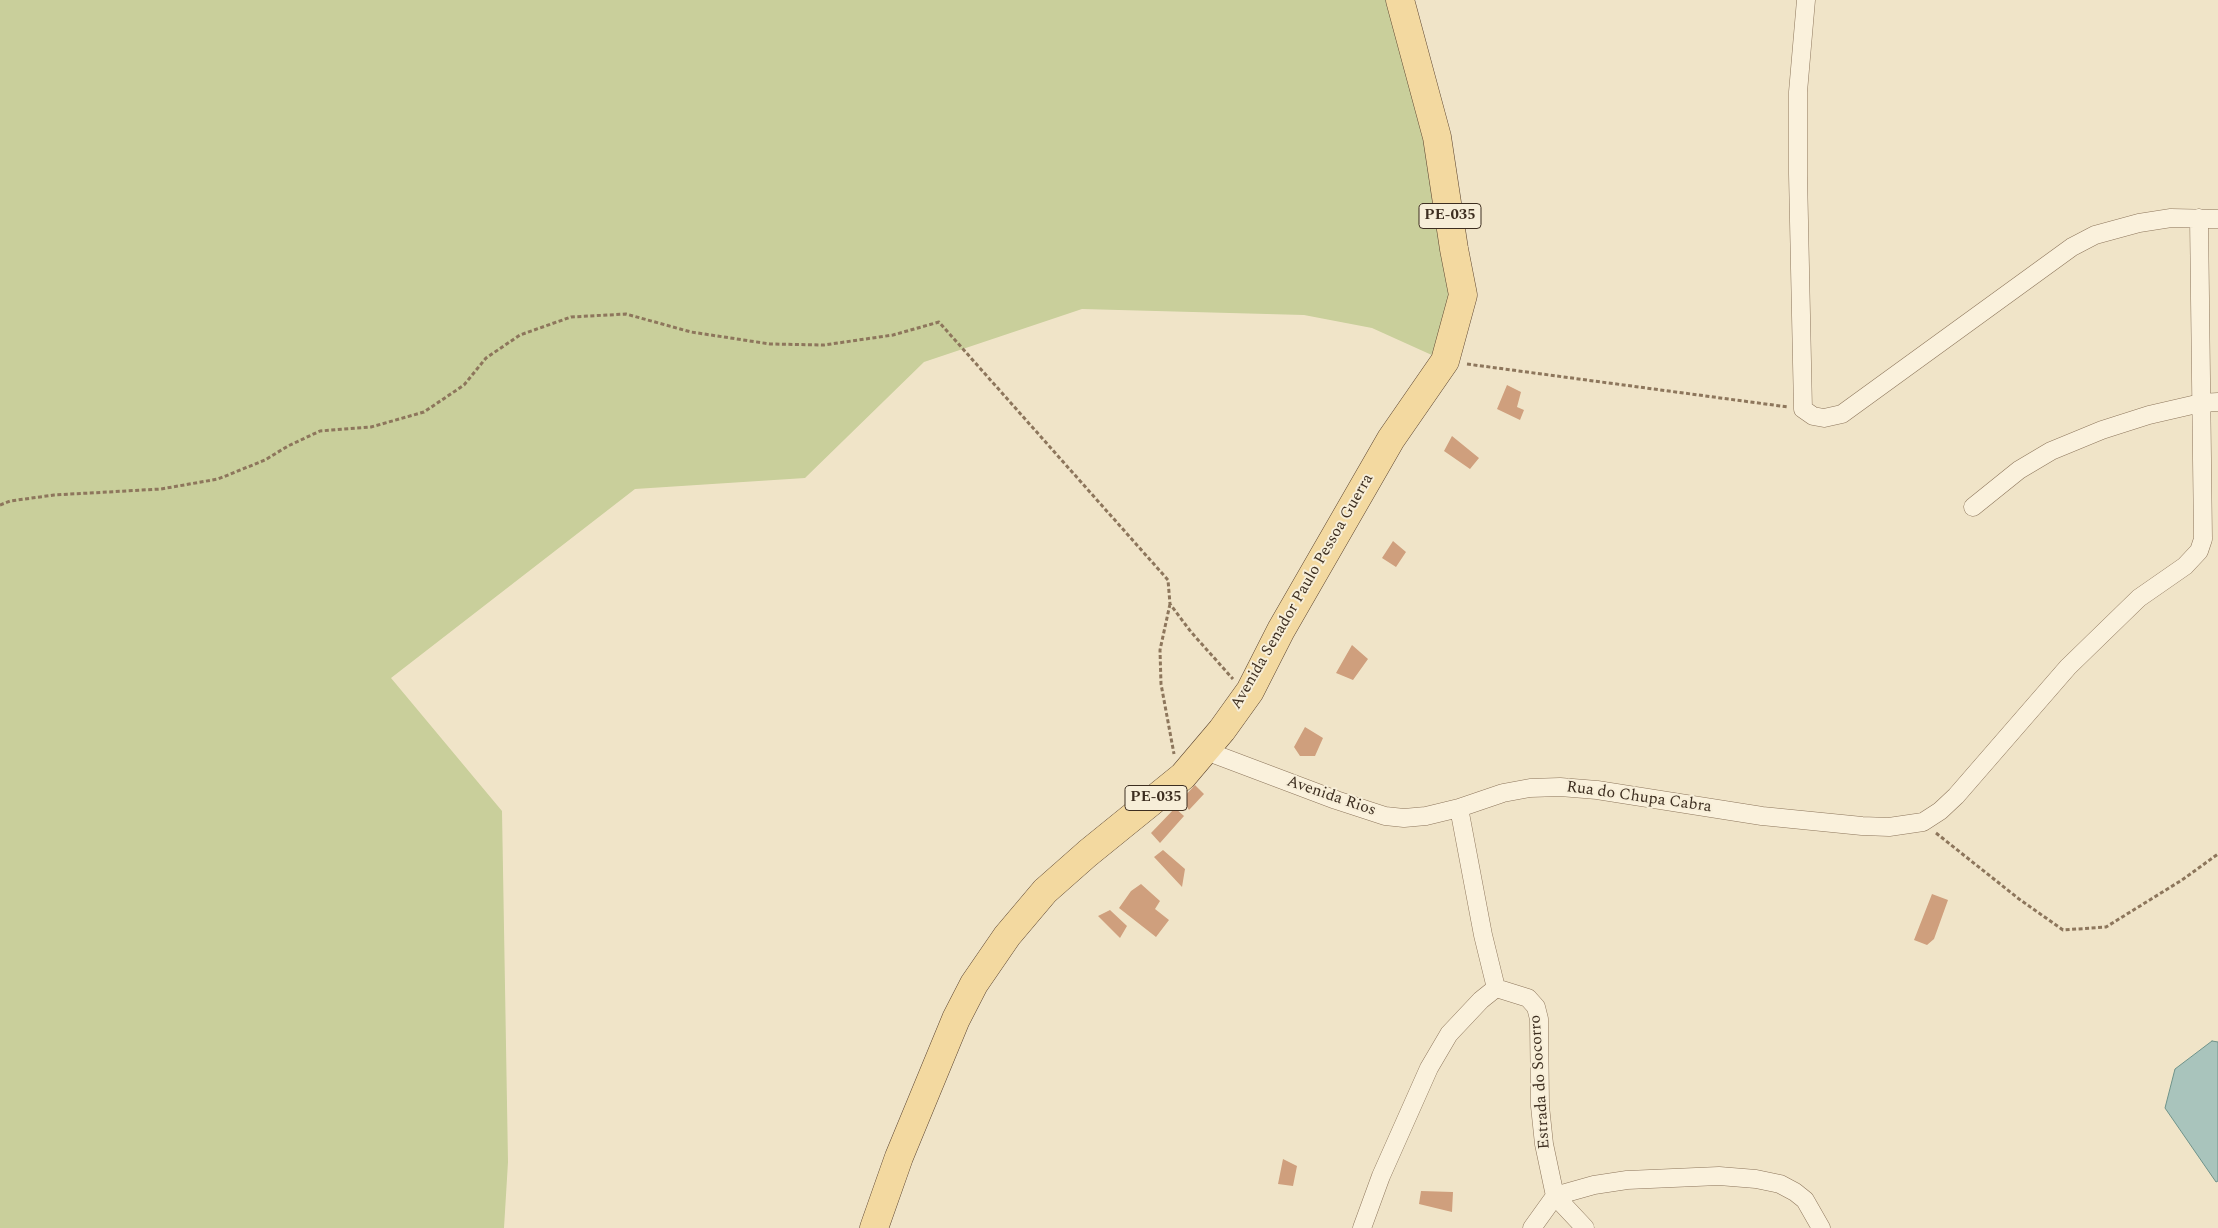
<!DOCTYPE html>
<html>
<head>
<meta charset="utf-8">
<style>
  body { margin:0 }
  canvas { display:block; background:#f0e4c8 }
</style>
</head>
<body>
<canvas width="2218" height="1228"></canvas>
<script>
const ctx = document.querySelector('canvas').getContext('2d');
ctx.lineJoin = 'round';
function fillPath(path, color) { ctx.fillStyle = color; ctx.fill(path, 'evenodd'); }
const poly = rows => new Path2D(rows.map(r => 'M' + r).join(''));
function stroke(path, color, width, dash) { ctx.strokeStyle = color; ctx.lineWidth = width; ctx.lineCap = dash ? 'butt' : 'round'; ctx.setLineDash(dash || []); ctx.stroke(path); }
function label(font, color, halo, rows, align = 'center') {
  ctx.font = font + ' Spectral,serif'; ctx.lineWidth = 4; ctx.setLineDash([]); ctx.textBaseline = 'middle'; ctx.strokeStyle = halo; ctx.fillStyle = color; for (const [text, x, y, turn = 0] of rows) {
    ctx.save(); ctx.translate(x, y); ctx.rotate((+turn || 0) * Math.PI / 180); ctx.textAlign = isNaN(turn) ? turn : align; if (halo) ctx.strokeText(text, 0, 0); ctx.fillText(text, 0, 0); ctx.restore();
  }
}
const green = poly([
  [0,0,1400,0,1454,249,1445,361,1372,328,1304,315,1082,309,924,362,805,478,635,489,391,678,502,811,508,1162,504,1228,0,1228]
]);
const water = poly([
  [2212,1041,2218,1042,2218,1181,2216,1182,2165,1108,2175,1069,2212,1041]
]);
const building = poly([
  [1507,385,1521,392,1517,407,1524,410,1520,420,1497,409],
  [1452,436,1479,458,1470,469,1444,451],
  [1393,541,1406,552,1396,567,1382,558],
  [1352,645,1368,659,1353,680,1336,673],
  [1305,727,1323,738,1315,756,1300,756,1294,747],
  [1195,785,1204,794,1189,810,1182,799],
  [1175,808,1184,816,1160,843,1151,833],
  [1163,850,1185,869,1182,887,1154,857],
  [1141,884,1160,901,1155,909,1169,920,1156,937,1119,908,1131,891],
  [1932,894,1948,900,1934,939,1927,945,1914,940],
  [1110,910,1127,926,1120,938,1098,916],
  [1283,1159,1297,1166,1293,1186,1278,1184],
  [1421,1191,1453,1192,1452,1212,1419,1204]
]);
const path = poly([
  [1467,364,1788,407],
  [0,505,10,501,54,495,161,489,218,479,265,460,288,446,320,431,371,427,424,412,464,385,486,358,520,335,571,317,626,314,691,332,770,344,824,345,893,335,939,322,1168,580,1170,604,1191,632,1233,679],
  [1170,604,1160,650,1161,684,1174,754],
  [1936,833,2019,899,2063,930,2106,927,2182,880,2218,854]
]);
const street = poly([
  [1806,0,1798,92,1798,174,1803,409,1813,416,1824,418,1842,414,2072,247,2095,235,2139,223,2171,218,2218,219],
  [1973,507,2019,470,2051,451,2102,430,2149,415,2201,403,2218,402],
  [1206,751,1336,800,1385,816,1404,818,1426,816,1459,808,1503,793,1530,788,1560,787,1597,790,1762,816,1862,826,1889,827,1923,822,1940,811,1956,796,2068,667,2139,598,2185,566,2199,551,2203,539,2199,218],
  [1459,808,1483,935,1496,988,1528,998,1536,1007,1539,1019,1540,1106,1544,1144,1555,1196,1532,1228],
  [1362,1228,1381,1176,1429,1068,1449,1034,1481,1000,1496,988],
  [1585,1228,1555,1196,1594,1185,1627,1180,1719,1176,1756,1179,1780,1184,1795,1192,1805,1200,1821,1228]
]);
const primary = poly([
  [874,1228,899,1157,956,1019,974,984,1007,936,1045,891,1088,853,1183,776,1222,730,1250,691,1281,630,1391,439,1445,361,1463,295,1454,249,1437,137,1400,0]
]);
const shields = [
  [1450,216,62],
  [1156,798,62]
];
const shieldNames = [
  ["PE-035",1450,216],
  ["PE-035",1156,798]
];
const streetNames = [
  ["Avenida Senador Paulo Pessoa Guerra",1303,592,-60],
  ["Avenida Rios",1331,797,19],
  ["Rua do Chupa Cabra",1639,798,8],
  ["Estrada do Socorro",1541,1082,-94]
];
fillPath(green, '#c9cf9b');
fillPath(water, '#a9c4bc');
stroke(water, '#6f938a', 1);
fillPath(building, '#cf9f7d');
stroke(street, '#8d765c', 19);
stroke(primary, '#5b4430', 29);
stroke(path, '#8d765c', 3, [4, 2.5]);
stroke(street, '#faf1dc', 18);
stroke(primary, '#f3d9a0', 28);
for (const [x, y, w] of shields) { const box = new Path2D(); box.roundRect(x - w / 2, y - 12.5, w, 25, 4); ctx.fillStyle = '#f7eed8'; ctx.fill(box); stroke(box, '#3d2e20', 1); }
label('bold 15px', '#3d2e20', null, shieldNames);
label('16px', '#3d2e20', '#f7eed8', streetNames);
</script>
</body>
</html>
